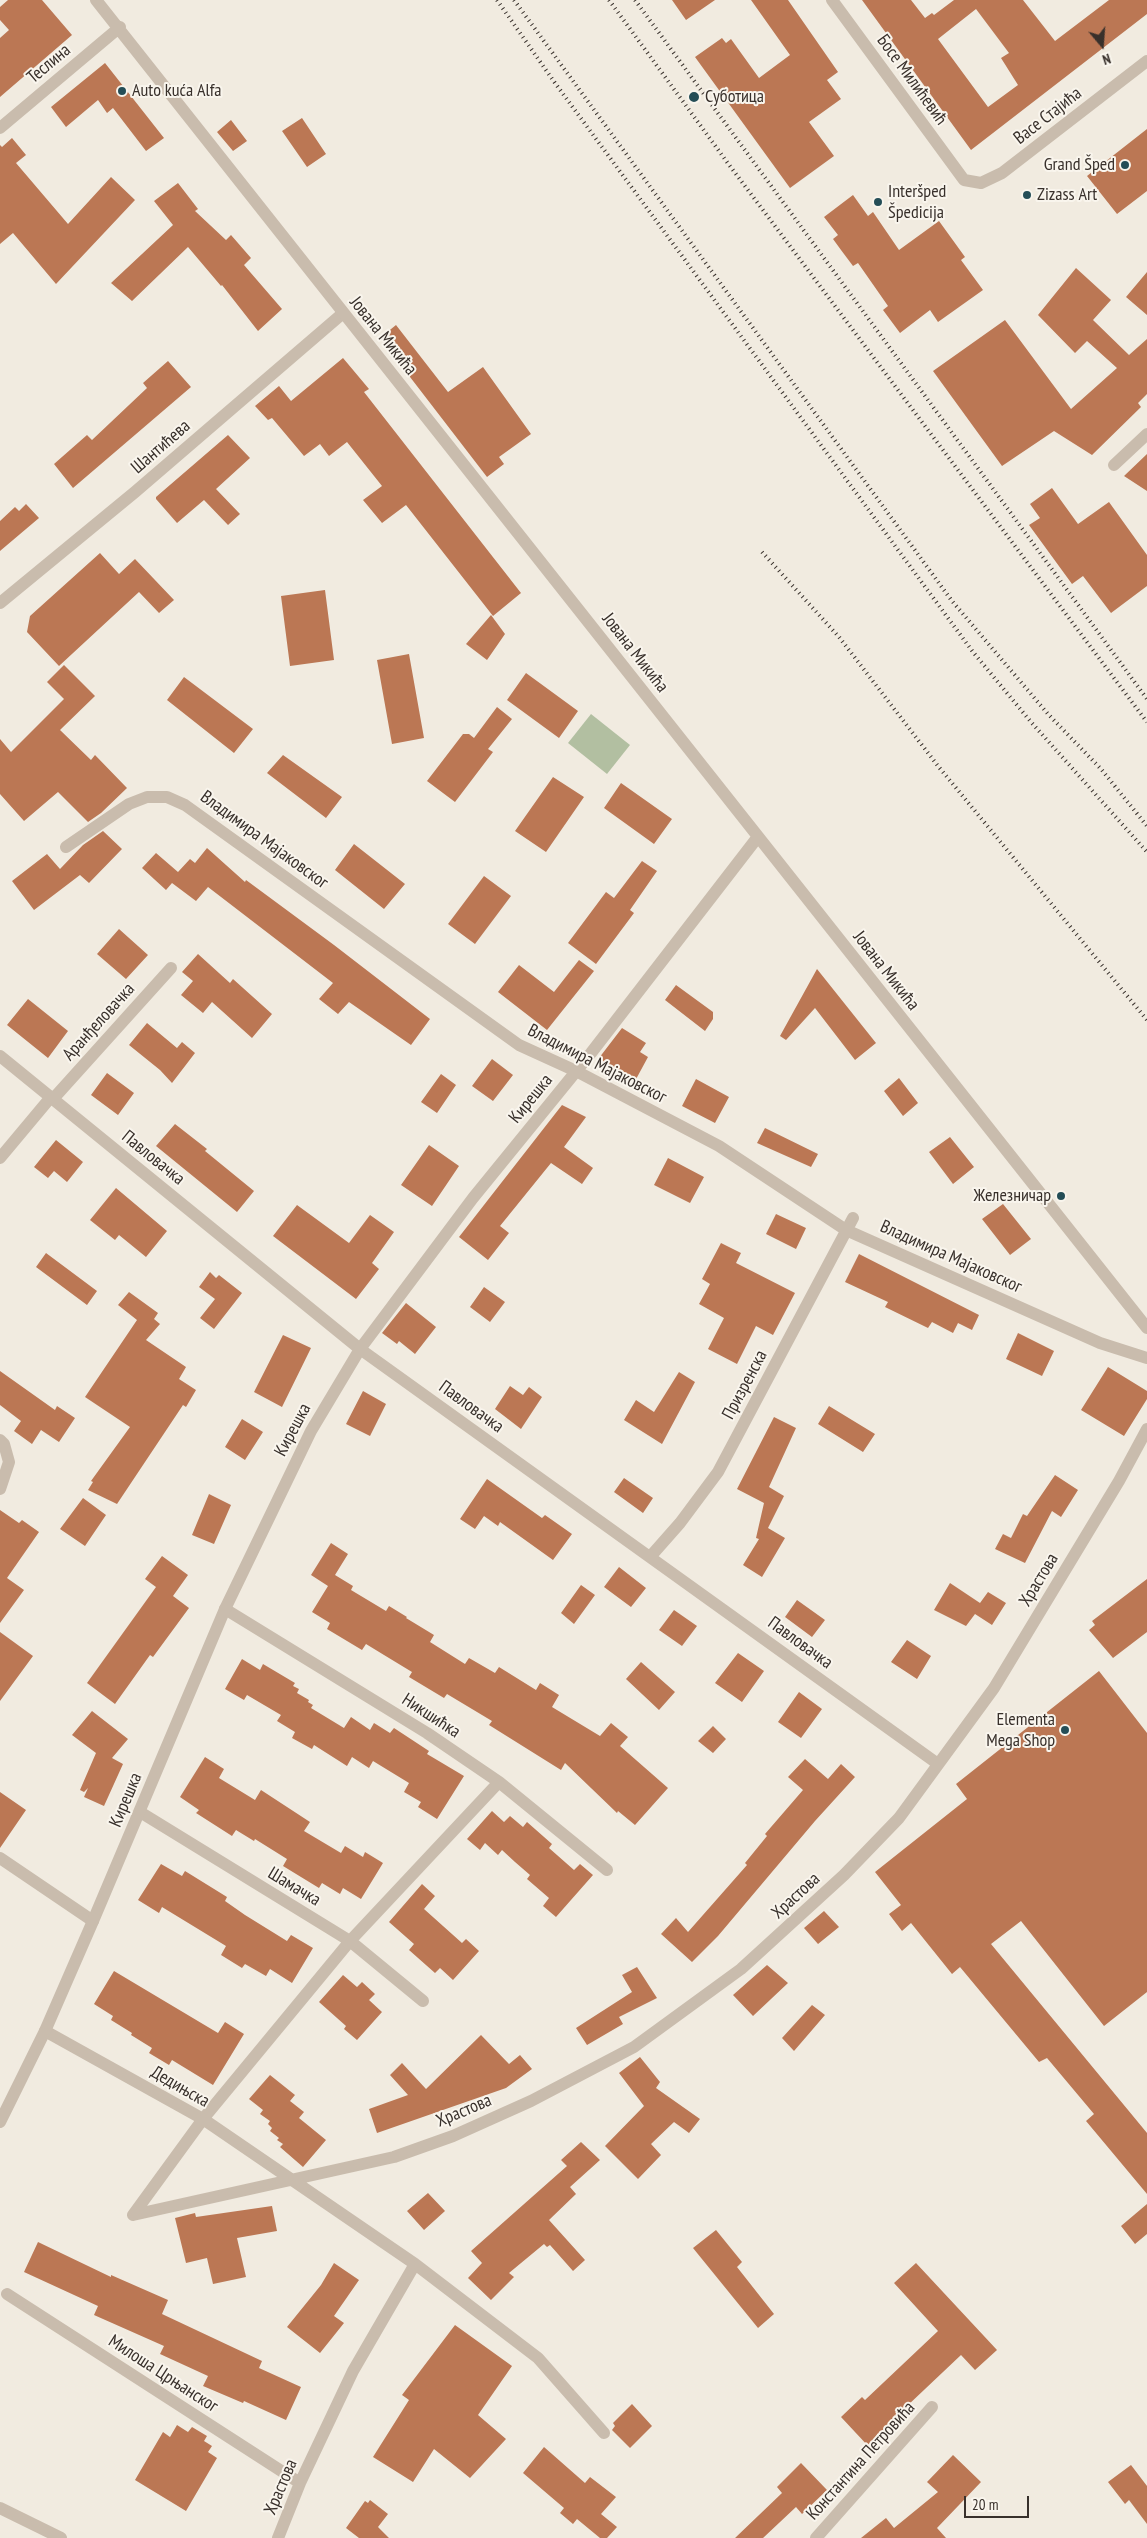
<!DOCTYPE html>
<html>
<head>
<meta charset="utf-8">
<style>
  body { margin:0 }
  #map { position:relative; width:1147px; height:2538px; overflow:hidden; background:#f1ebe0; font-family:"PT Sans Narrow",sans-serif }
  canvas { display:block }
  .north { position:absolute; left:1077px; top:20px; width:50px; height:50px; -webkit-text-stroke:4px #f9f5ed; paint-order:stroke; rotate:162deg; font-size:14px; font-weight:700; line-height:20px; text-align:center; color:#38302b }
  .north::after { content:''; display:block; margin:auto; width:18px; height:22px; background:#38302b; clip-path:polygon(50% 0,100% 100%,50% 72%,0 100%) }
  .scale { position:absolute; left:964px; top:2496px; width:65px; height:22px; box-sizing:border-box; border:2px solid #38302b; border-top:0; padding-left:6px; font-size:15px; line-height:18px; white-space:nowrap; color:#38302b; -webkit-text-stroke:4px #f9f5ed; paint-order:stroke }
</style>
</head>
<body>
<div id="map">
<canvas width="1147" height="2538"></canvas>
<div class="north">N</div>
<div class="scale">20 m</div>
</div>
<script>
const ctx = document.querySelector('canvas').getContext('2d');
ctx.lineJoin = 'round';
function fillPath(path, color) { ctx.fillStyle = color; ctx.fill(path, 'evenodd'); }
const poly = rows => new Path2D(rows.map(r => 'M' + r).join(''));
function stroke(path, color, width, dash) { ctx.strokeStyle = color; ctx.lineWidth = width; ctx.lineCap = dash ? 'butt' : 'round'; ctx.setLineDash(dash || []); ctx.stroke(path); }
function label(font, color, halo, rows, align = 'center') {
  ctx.font = font + ' "PT Sans Narrow",sans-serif'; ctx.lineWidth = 4; ctx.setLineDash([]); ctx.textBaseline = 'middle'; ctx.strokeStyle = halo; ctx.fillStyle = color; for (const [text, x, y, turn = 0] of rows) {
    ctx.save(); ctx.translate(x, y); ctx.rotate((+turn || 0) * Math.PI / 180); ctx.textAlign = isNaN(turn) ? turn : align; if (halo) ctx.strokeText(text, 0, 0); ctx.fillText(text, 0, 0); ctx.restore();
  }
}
const green = poly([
  [591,714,630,745,607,774,568,743]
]);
const building = poly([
  [8,0,42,0,72,35,0,97,0,38,9,30,0,20,0,7],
  [672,0,715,0,686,20],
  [751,0,788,0,838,72,827,80,841,99,809,122,834,156,790,188,695,57,722,38,726,43,731,39,759,78,790,55],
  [862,0,911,0,925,18,932,13,934,15,954,0,1023,0,1055,41,1109,0,1147,0,1147,14,971,150],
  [976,9,1009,53,1001,58,1018,85,988,107,938,39],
  [105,63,164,138,146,151,113,108,107,113,98,100,66,127,51,107],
  [302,118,326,154,307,167,282,131],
  [231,120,247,141,233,151,217,132],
  [1147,129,1147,191,1117,214,1087,176],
  [12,138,26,155,16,163,68,224,111,177,135,200,56,284,13,233,0,244,0,145,2,147],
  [178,183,198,209,195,211,226,240,231,235,251,258,244,265,282,309,258,331,222,285,221,286,188,247,132,301,111,283,173,225,154,201],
  [853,195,868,216,873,212,899,250,939,221,965,257,961,260,983,290,938,322,930,310,900,333,883,310,888,306,858,263,853,266,841,250,833,239,838,235,824,217],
  [1076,268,1111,300,1093,320,1129,355,1147,339,1147,394,1138,403,1141,407,1092,455,1054,431,1002,466,933,371,1005,320,1071,409,1117,368,1087,341,1075,353,1038,315],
  [1147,272,1147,315,1126,297],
  [396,325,448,392,483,367,531,434,499,457,504,464,487,477,380,338],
  [343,358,369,389,364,392,521,593,493,616,406,505,382,523,363,500,382,486,347,442,329,456,320,444,304,456,272,418,268,420,255,406,279,386,291,401],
  [168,361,191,387,73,488,54,464,87,435,92,440,147,388,143,383],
  [228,435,250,458,216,489,240,514,228,525,204,500,177,523,156,499,156,497],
  [1147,454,1147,491,1124,476],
  [1052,488,1078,524,1109,502,1147,555,1147,586,1111,613,1083,576,1072,584,1029,525,1040,518,1030,504],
  [26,504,39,518,0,551,0,521,15,507,19,511],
  [100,553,119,574,135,559,174,600,159,613,139,592,59,666,27,632,30,616],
  [325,590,334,660,290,666,281,596],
  [491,615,505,634,487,660,466,644],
  [409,654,424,738,392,744,377,660],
  [64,665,95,696,60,730,91,760,95,755,127,788,101,813,88,822,58,792,24,821,0,794,0,739,11,752,64,699,47,682],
  [526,673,578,711,559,738,507,700],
  [184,677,253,729,234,753,167,700],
  [497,707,512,719,488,749,493,752,455,802,427,781,463,734,469,734,474,738],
  [283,755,342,797,326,818,267,773],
  [553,777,584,797,546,852,515,831],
  [621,783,672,819,654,844,604,808],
  [103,831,122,849,89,883,80,875,34,910,12,881,47,854,60,869,83,845],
  [354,844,405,884,384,909,335,870],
  [207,848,245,882,246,880,334,945,430,1019,411,1045,349,1002,338,1014,319,999,333,983,208,887,196,901,172,883,166,890,142,868,156,853,178,872,190,859,195,863],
  [642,861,657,871,630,910,634,913,596,964,568,943,606,892,614,898],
  [484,876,511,896,475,944,448,924],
  [119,929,148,955,126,979,97,954],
  [198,954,230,983,233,979,272,1014,252,1038,212,1002,203,1013,181,995,193,981,182,972],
  [579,960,594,971,547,1030,498,992,519,965,554,992],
  [817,969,876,1043,855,1060,815,1008,786,1040,780,1036],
  [676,985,713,1012,713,1019,705,1031,665,1000],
  [28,999,68,1031,48,1058,7,1025],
  [147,1023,177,1048,182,1042,195,1053,172,1083,160,1070,129,1045],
  [622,1028,646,1043,640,1052,648,1057,635,1081,601,1066,599,1058],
  [492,1059,513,1075,493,1101,472,1086],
  [107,1073,134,1093,118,1115,91,1095],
  [441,1074,456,1085,437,1113,421,1102],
  [899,1078,918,1103,903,1116,884,1091],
  [696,1079,729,1097,715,1123,682,1106],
  [562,1105,586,1117,564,1147,593,1168,582,1184,551,1163,500,1226,509,1233,488,1260,459,1237],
  [175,1124,207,1149,205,1151,254,1191,237,1212,156,1146],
  [765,1128,818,1154,811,1167,757,1143],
  [950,1137,974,1167,953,1184,929,1152],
  [56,1140,83,1162,67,1182,54,1171,48,1178,34,1167],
  [429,1145,459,1166,432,1206,401,1185],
  [668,1158,704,1177,690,1203,654,1185],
  [116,1188,167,1231,146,1257,119,1235,115,1240,90,1220],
  [1003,1204,1031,1239,1010,1255,982,1219],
  [297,1205,349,1243,370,1215,394,1232,372,1263,379,1269,356,1299,273,1236],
  [776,1214,806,1228,796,1249,766,1234],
  [721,1243,741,1253,736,1263,795,1293,773,1335,756,1326,737,1364,708,1349,724,1318,699,1304,710,1284,702,1279],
  [46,1253,97,1291,87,1305,36,1267],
  [859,1254,979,1315,972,1330,958,1323,953,1333,932,1322,928,1328,885,1307,888,1302,845,1282],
  [210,1272,216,1278,219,1275,242,1293,214,1329,200,1318,215,1299,199,1287],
  [484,1287,505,1302,490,1322,470,1307],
  [129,1292,158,1313,154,1319,160,1324,146,1340,186,1367,179,1379,196,1390,186,1407,183,1405,117,1504,88,1490,93,1482,91,1481,130,1427,85,1397,137,1320,118,1305],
  [406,1303,436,1327,415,1354,399,1341,397,1344,382,1333],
  [1018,1333,1054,1351,1042,1376,1006,1359],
  [283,1335,311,1348,282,1407,254,1392],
  [1108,1367,1147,1391,1147,1399,1124,1436,1081,1410],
  [0,1371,55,1410,57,1406,75,1418,59,1442,41,1430,32,1444,14,1431,21,1421,0,1405],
  [679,1372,695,1382,662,1444,624,1420,636,1400,654,1412],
  [510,1386,523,1395,529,1387,542,1397,521,1429,495,1409],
  [363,1391,386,1404,370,1436,346,1424],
  [829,1406,875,1434,863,1452,818,1424],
  [774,1417,796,1428,769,1487,784,1496,768,1528,785,1538,762,1577,743,1565,759,1539,756,1538,764,1503,737,1489],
  [242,1419,263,1432,245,1460,225,1447],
  [1055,1475,1078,1490,1061,1517,1052,1511,1025,1563,995,1549,1003,1534,1011,1538,1023,1514,1027,1516],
  [624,1478,653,1498,643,1513,614,1492],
  [487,1479,542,1518,545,1515,572,1534,553,1560,500,1522,498,1526,484,1516,475,1529,460,1519],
  [209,1494,231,1505,214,1544,192,1535],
  [83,1498,106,1515,85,1546,60,1529],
  [0,1510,19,1523,22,1520,39,1532,7,1578,24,1590,0,1623],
  [331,1543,348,1554,335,1575,353,1586,351,1590,386,1611,389,1606,407,1617,406,1618,434,1635,430,1642,465,1664,469,1658,495,1673,499,1667,536,1690,540,1683,559,1695,552,1707,600,1736,611,1723,628,1737,620,1746,668,1788,635,1825,618,1811,617,1813,565,1763,561,1770,489,1725,492,1721,447,1694,444,1698,409,1677,412,1672,384,1655,366,1644,362,1650,327,1629,330,1623,312,1612,328,1586,311,1575],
  [162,1556,188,1575,173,1596,189,1608,153,1657,150,1655,115,1704,87,1683,156,1587,145,1579],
  [619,1567,646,1588,631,1607,604,1587],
  [1147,1579,1147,1632,1113,1658,1089,1630,1095,1625,1092,1621],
  [950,1583,980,1603,988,1592,1006,1603,992,1625,975,1614,966,1626,934,1610],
  [581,1585,595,1595,574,1624,561,1613],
  [797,1600,825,1620,812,1637,785,1617],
  [674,1610,697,1626,682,1646,659,1630],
  [0,1632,33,1656,0,1701],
  [907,1640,931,1656,917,1679,891,1662],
  [738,1653,764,1671,742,1702,715,1683],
  [242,1659,260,1670,263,1664,295,1683,293,1686,299,1689,297,1693,309,1700,308,1702,313,1705,311,1708,344,1728,351,1717,370,1730,374,1723,390,1733,394,1728,429,1751,427,1754,464,1776,437,1819,418,1807,421,1802,404,1792,409,1783,373,1761,369,1768,352,1757,347,1766,314,1745,312,1749,292,1738,295,1732,277,1721,281,1715,247,1695,244,1700,225,1689],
  [641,1662,675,1692,659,1710,626,1679],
  [1099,1671,1147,1733,1147,1992,1104,2026,1021,1921,991,1944,1147,2133,1147,2194,1086,2121,1094,2114,1047,2058,1039,2062,960,1967,952,1974,911,1923,902,1931,889,1914,901,1905,875,1872,967,1799,956,1784],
  [799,1692,822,1709,801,1738,778,1722],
  [92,1711,128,1739,112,1758,123,1764,104,1806,84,1797,88,1788,84,1792,80,1790,96,1753,72,1735],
  [713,1726,726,1739,713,1753,698,1741],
  [205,1757,224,1769,219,1778,255,1800,261,1790,310,1822,304,1831,341,1853,345,1846,363,1857,365,1852,383,1863,361,1899,343,1888,340,1894,322,1883,319,1888,283,1866,287,1859,255,1839,254,1841,236,1830,232,1836,196,1813,199,1810,180,1797],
  [805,1759,828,1779,841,1764,855,1777,815,1821,718,1936,692,1962,661,1934,676,1918,688,1932,747,1865,745,1863,767,1836,765,1834,803,1790,788,1777],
  [0,1792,26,1810,0,1848],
  [492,1811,504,1822,510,1816,523,1827,527,1822,552,1844,549,1848,574,1870,580,1864,593,1875,556,1917,543,1906,549,1898,527,1879,530,1875,515,1862,502,1850,498,1855,485,1843,480,1850,467,1839],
  [161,1864,182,1876,185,1871,227,1897,225,1901,245,1915,287,1941,291,1935,313,1948,292,1983,270,1969,266,1976,245,1964,242,1968,221,1955,226,1946,162,1907,159,1913,138,1900],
  [422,1884,435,1896,424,1909,462,1943,466,1939,479,1951,453,1980,440,1968,435,1973,409,1950,414,1944,389,1922],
  [824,1911,839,1927,818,1944,804,1928],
  [767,1965,788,1983,753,2016,733,1995],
  [637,1967,657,1998,619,2017,623,2024,587,2045,576,2028,632,1992,622,1975],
  [114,1971,218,2033,225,2022,244,2034,213,2085,172,2060,169,2065,149,2053,152,2048,131,2035,132,2033,111,2020,113,2016,94,2004],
  [343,1975,357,1987,362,1982,375,1994,369,2000,382,2012,357,2040,344,2029,346,2026,319,2002],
  [812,2005,825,2015,794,2051,782,2038],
  [481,2035,509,2064,520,2055,532,2069,506,2088,377,2133,369,2109,408,2095,390,2075,402,2063,426,2089],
  [640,2057,660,2082,656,2088,700,2119,689,2133,674,2122,651,2144,661,2155,638,2179,605,2146,644,2106,619,2073],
  [270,2075,295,2095,290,2101,304,2112,299,2118,326,2140,303,2167,280,2147,283,2144,277,2140,279,2138,270,2131,272,2128,268,2124,270,2121,260,2114,263,2110,249,2099],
  [581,2142,600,2160,570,2187,576,2194,549,2220,585,2260,573,2271,550,2245,547,2247,544,2244,509,2273,514,2277,491,2300,468,2278,482,2263,471,2251,567,2166,561,2160],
  [428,2193,445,2211,424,2230,407,2211],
  [1147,2204,1147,2234,1135,2244,1121,2226],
  [272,2206,277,2231,237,2238,246,2277,213,2284,207,2258,186,2263,175,2218,195,2213,196,2217],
  [716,2230,742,2262,737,2267,774,2314,758,2328,693,2248],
  [38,2242,111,2277,111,2275,168,2300,162,2314,262,2361,259,2368,301,2387,286,2420,244,2401,243,2403,203,2386,208,2376,160,2354,164,2346,94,2315,98,2306,24,2272],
  [334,2263,359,2280,334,2316,344,2323,320,2353,287,2327,321,2285],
  [916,2263,997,2350,975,2370,961,2355,888,2424,891,2427,869,2447,841,2417,862,2397,865,2400,938,2331,894,2283],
  [455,2325,512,2366,478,2415,506,2439,470,2478,434,2449,413,2482,373,2457,409,2400,402,2395],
  [632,2404,652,2426,630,2448,612,2430,615,2426,613,2423],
  [177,2425,188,2432,192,2427,207,2436,204,2441,212,2446,208,2452,217,2458,186,2511,135,2480,163,2432,170,2437],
  [544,2447,585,2483,590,2477,616,2497,601,2514,617,2527,607,2538,600,2538,577,2519,573,2524,560,2513,564,2508,523,2473],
  [953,2455,981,2482,937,2528,946,2538,861,2538,886,2518,894,2528,938,2492,927,2482],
  [801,2463,827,2490,802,2514,796,2507,763,2538,735,2538,782,2493,777,2487],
  [1131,2465,1147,2486,1147,2524,1129,2500,1125,2504,1108,2482],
  [370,2500,388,2514,378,2527,389,2538,359,2538,346,2528,365,2501,368,2503]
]);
const minor = poly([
  [832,0,964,180,981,183,1002,173,1147,61],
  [1114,465,1147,434],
  [0,603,135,492,342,314],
  [66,847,129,804,147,797,167,797,185,805,519,1045,576,1071,719,1146,846,1230,1100,1343,1147,1358],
  [0,1056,360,1349,938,1764],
  [53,1099,171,968],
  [0,1158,51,1097],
  [0,1440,4,1444,9,1462,0,1489],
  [650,1557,680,1523,718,1472,853,1218],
  [225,1609,427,1733,499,1782,607,1870],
  [140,1812,350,1941,423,2001],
  [0,1858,93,1921],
  [45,2031,203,2119,415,2264,538,2358,604,2433],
  [133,2215,394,2157,453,2136,531,2101,634,2047,741,1969,844,1875,899,1818,994,1688,1119,1481,1147,1429],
  [133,2215,203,2119,350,1941,499,1782],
  [7,2294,300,2483],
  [0,2508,61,2538],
  [278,2538,300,2483,353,2371,415,2264],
  [816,2538,932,2407]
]);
const tertiary = poly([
  [96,0,1147,1328],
  [0,128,120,27],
  [0,2122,45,2031,93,1921,225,1609,311,1431,360,1349,473,1198,591,1053,757,838]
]);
const rail = poly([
  [497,0,555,83,973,652,1031,722,1147,852],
  [514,0,952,601,1048,714,1101,769,1147,826],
  [609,0,727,162,1147,722],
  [635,0,1147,699],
  [762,552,839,637,938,766,1147,1020]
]);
const markers = [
  [122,91,5,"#244d56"],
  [694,97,6,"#244d56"],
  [1125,165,5,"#244d56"],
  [1027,195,5,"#244d56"],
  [878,202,5,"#244d56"],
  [1061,1196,5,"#244d56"],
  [1065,1730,5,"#244d56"]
];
const streetNames = [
  ["Теслина",49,64,-40],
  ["Босе Милићевић",912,80,54],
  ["Васе Стајића",1048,116,-38],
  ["Јована Микића",383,336,51],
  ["Шантићева",161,447,-41],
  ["Јована Микића",635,653,52],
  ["Владимира Мајаковског",264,840,36],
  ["Јована Микића",886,971,52],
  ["Аранђеловачка",99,1022,-48],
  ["Владимира Мајаковског",597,1064,27],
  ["Кирешка",531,1099,-51],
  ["Павловачка",153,1158,39],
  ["Владимира Мајаковског",951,1257,24],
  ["Призренска",745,1385,-62],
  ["Павловачка",471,1407,36],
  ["Кирешка",293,1430,-62],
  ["Храстова",1039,1580,-59],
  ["Павловачка",800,1643,36],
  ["Никшићка",431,1716,33],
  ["Кирешка",126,1800,-67],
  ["Шамачка",294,1887,31],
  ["Храстова",796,1896,-43],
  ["Дедињска",180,2087,30],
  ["Храстова",464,2111,-23],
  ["Милоша Црњанског",163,2374,33],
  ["Константина Петровића",861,2461,-48],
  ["Храстова",281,2487,-67]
];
const poiNames = [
  ["Auto kuća Alfa",132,91],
  ["Суботица",705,97],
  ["Grand Šped",1115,165,"right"],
  ["Interšped",888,192],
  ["Špedicija",888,213],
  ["Zizass Art",1037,195],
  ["Железничар",1051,1196,"right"],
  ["Elementa",1055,1720,"right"],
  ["Mega Shop",1055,1741,"right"]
];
fillPath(green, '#b2bfa1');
fillPath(building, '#bb7754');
stroke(minor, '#c9bcad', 12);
stroke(tertiary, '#c9bcad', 12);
stroke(rail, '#38302b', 4, [1, 4]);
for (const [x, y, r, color] of markers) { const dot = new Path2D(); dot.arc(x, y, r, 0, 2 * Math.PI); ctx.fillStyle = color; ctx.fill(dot); stroke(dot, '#f9f5ed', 2); }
label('18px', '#38302b', '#f9f5ed', streetNames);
label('18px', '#38302b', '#f9f5ed', poiNames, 'left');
</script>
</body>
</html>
